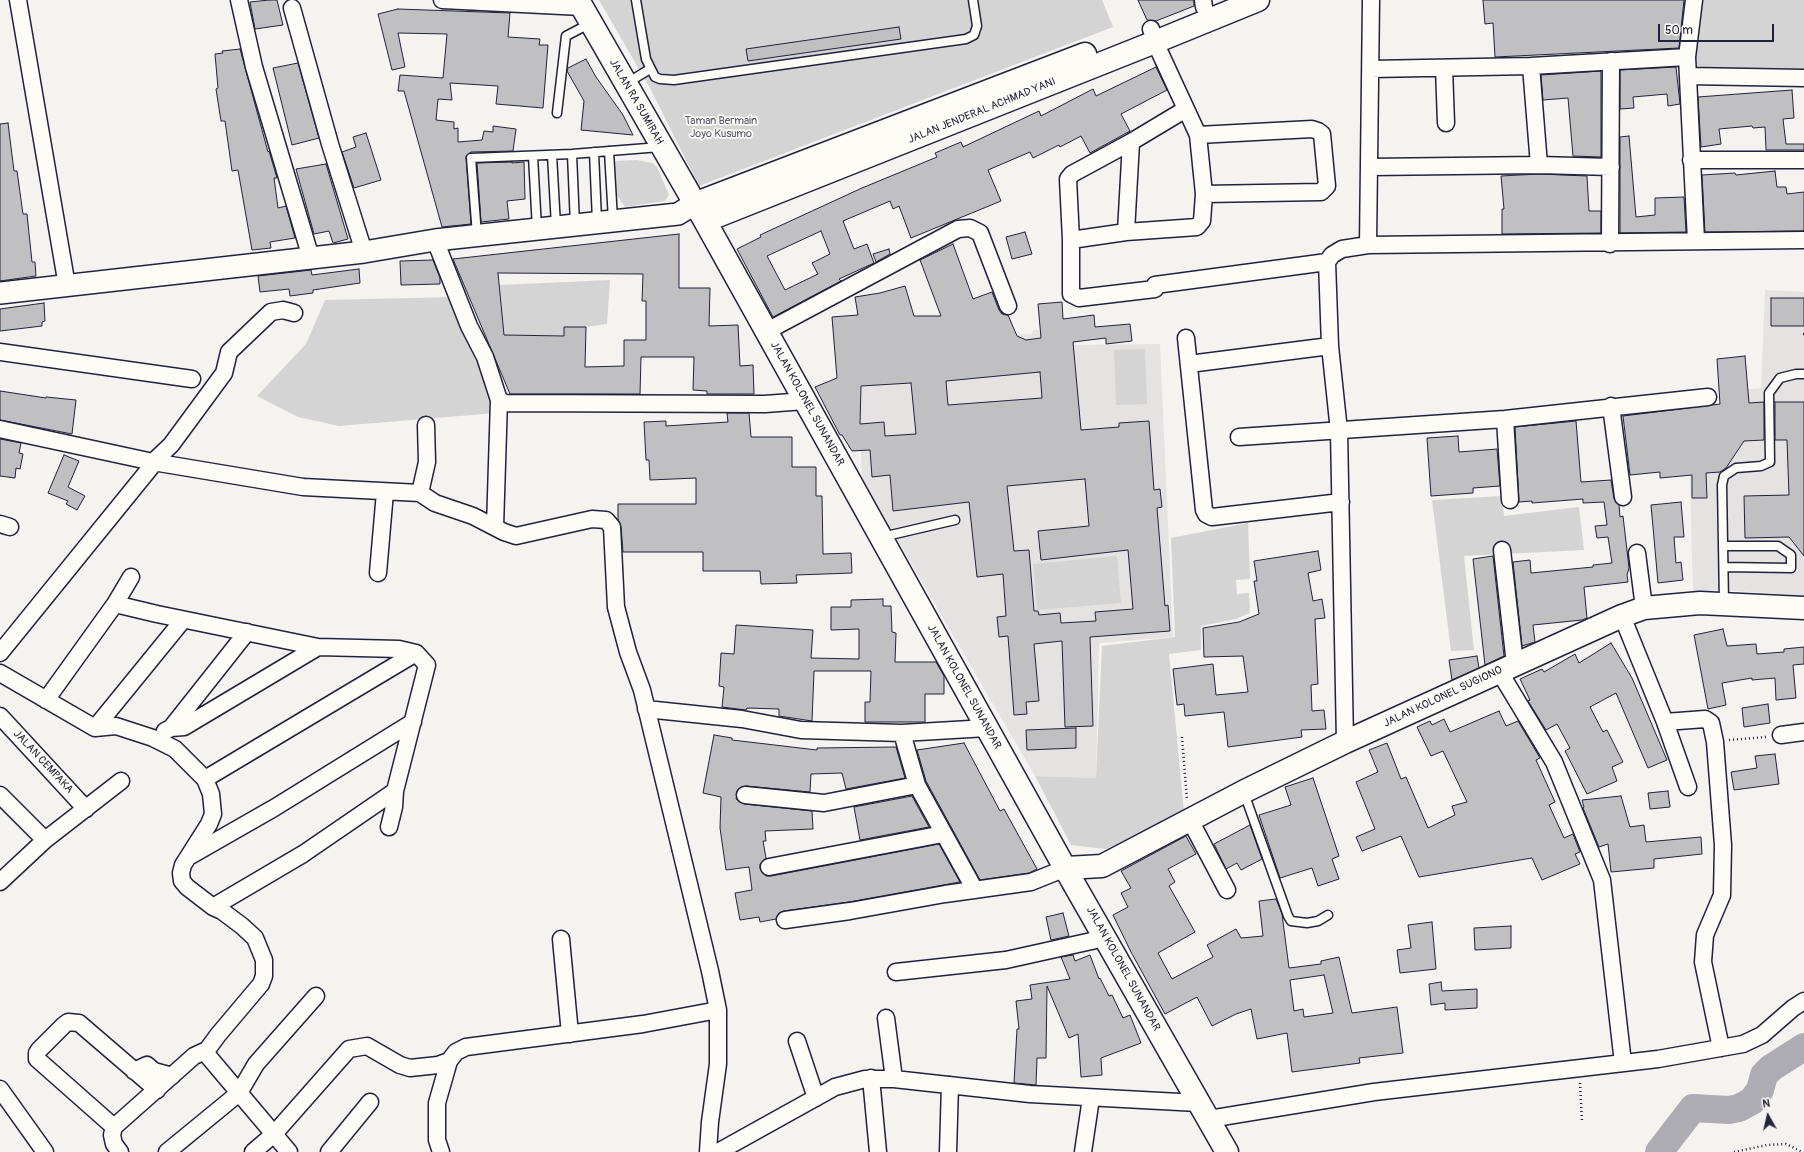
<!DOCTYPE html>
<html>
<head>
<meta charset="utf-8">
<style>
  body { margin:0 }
  #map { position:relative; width:1804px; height:1152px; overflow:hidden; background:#f4f3ef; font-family:Pangolin,sans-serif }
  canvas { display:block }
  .north { position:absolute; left:1748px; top:1096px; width:40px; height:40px; -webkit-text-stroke:3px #fdfcf7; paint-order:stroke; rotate:352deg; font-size:11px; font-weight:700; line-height:16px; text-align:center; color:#22223b }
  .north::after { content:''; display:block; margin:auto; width:14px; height:18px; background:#22223b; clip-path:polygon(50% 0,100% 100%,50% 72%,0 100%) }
  .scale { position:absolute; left:1658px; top:24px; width:116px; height:18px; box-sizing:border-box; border:2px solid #22223b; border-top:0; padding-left:5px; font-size:12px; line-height:14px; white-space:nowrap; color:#22223b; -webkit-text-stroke:3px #fdfcf7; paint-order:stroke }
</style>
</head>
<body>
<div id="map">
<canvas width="1804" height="1152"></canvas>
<div class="north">N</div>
<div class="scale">50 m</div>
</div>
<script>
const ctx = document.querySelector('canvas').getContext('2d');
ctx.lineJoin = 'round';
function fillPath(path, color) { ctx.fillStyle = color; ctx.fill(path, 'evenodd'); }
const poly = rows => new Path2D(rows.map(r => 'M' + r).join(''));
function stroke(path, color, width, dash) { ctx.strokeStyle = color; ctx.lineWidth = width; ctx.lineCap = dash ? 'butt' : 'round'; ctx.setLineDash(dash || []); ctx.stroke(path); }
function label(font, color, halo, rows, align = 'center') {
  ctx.font = font + ' Pangolin,sans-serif'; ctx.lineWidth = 3.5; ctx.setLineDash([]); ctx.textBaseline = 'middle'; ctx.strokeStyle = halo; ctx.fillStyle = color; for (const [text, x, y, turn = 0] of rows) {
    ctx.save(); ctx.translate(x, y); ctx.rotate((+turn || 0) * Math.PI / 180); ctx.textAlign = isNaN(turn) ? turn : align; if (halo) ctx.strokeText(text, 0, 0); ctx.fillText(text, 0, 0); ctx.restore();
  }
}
const built = poly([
  [1765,290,1804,292,1804,596,1724,590,1693,592,1689,452,1727,448,1725,391,1761,388],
  [1069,328,1071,345,1160,344,1173,637,1099,643,1096,778,1035,776,862,479,860,431,862,368,929,341,1032,334,1033,330]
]);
const green = poly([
  [599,0,1102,0,1113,27,699,186,651,90],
  [1701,0,1804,0,1804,73,1694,71,1693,55],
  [637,160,652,163,657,167,669,195,665,201,625,207,616,194,614,161],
  [610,280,607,324,586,327,564,327,564,336,504,335,499,285],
  [455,297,496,402,496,413,339,426,298,417,257,396,306,344,325,300],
  [1145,349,1147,404,1116,405,1114,350],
  [1502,496,1504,516,1579,507,1584,550,1464,556,1474,650,1451,651,1432,500],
  [1248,523,1250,579,1236,580,1237,594,1249,593,1250,613,1236,619,1201,626,1201,650,1169,654,1184,812,1106,849,1071,845,1035,776,1096,778,1102,646,1175,637,1171,538],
  [1117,556,1121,603,1037,610,1033,564]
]);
const river = poly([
  [1659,1152,1693,1108,1729,1110,1739,1108,1752,1101,1760,1090,1764,1075,1771,1068,1804,1047]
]);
const building = poly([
  [269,0,277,0,283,25,255,29,250,2,269,0],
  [1138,0,1194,0,1194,6,1156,21,1147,20,1138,0],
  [1483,0,1684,0,1679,48,1495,57,1493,23,1485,24,1483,0],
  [398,9,510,13,508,37,540,39,539,45,548,45,543,108,496,104,498,86,450,83,452,100,438,99,436,120,454,122,454,129,458,128,458,142,482,140,484,131,493,132,493,126,516,129,513,151,471,152,466,156,471,224,442,227,404,91,398,91,400,75,443,78,447,34,398,33,405,67,392,70,378,14,398,9],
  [899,27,901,39,748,61,746,49,899,27],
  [240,49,268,152,269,151,277,178,274,178,278,208,286,206,295,238,270,242,271,248,252,250,238,170,232,171,225,121,221,121,216,89,218,88,215,54,223,53,222,51,240,49],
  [586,59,596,77,623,115,633,135,581,130,584,101,567,71,568,68,586,59],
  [298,63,319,138,292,145,273,68,298,63],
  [1156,67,1167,90,1121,114,1130,131,1090,153,1081,136,1060,147,1059,145,1033,158,1030,152,988,170,1001,201,911,238,899,206,893,209,890,201,843,221,854,249,867,244,874,263,839,279,841,281,773,317,737,249,761,237,760,235,862,188,937,157,935,153,961,142,963,147,1039,111,1041,116,1093,89,1096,96,1156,67],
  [821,231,830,254,812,263,818,274,785,290,767,256,821,231],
  [1676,67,1680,104,1668,106,1667,94,1633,97,1634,108,1620,109,1620,70,1676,67],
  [1601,71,1601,157,1573,156,1568,98,1543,100,1541,75,1601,71],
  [1792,90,1794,118,1783,119,1786,144,1804,144,1804,150,1766,150,1765,127,1753,128,1752,126,1719,129,1721,144,1701,147,1698,97,1792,90],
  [8,123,14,171,17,171,23,214,27,214,32,262,35,262,36,276,0,281,0,124,8,123],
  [366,133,381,180,354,188,342,152,356,147,353,137,366,133],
  [1629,136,1636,217,1655,215,1655,198,1684,197,1686,232,1620,233,1620,137,1629,136],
  [512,162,512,163,524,162,525,199,507,201,509,219,481,222,477,163,512,162],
  [326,164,348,239,333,243,329,231,314,234,296,169,326,164],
  [1775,171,1777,187,1786,187,1787,194,1804,192,1804,231,1705,232,1702,175,1735,173,1736,175,1775,171],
  [1539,174,1587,176,1589,211,1601,211,1601,233,1502,234,1502,209,1504,209,1501,176,1539,174],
  [1025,232,1032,254,1012,259,1006,237,1025,232],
  [679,234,679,288,710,288,709,326,738,325,740,366,753,365,754,394,707,394,707,391,693,390,694,357,641,357,640,394,510,394,453,259,679,234],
  [498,273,643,274,642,301,646,301,646,340,624,340,624,366,585,367,586,327,564,327,564,336,504,335,498,273],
  [953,244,973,299,992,292,999,310,1002,314,1008,315,1017,336,1026,340,1041,338,1038,304,1062,302,1063,319,1094,315,1095,327,1130,324,1132,341,1106,344,1106,338,1073,342,1081,430,1119,427,1119,423,1149,421,1154,490,1160,489,1162,507,1157,508,1165,606,1168,605,1170,631,1090,637,1093,726,1065,727,1062,641,1034,644,1039,701,1026,702,1027,714,1014,715,1008,636,999,637,997,617,1006,616,1003,574,977,577,969,502,893,511,890,475,872,477,870,450,852,451,842,435,840,435,815,387,837,378,832,317,858,315,855,297,880,293,905,286,914,316,941,316,920,260,953,244],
  [1040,372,1042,398,948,405,946,381,1040,372],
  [911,383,916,434,885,436,884,422,860,424,861,386,911,383],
  [1085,479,1089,526,1038,531,1041,560,1128,550,1133,609,1095,612,1096,621,1061,623,1060,613,1039,615,1038,611,1034,611,1029,550,1014,551,1007,486,1085,479],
  [889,249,890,254,876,262,873,254,889,249],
  [433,260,440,278,440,284,401,285,400,261,433,260],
  [359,269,360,283,313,290,313,293,290,296,289,289,260,292,258,276,311,270,312,275,359,269],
  [1771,298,1804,298,1804,326,1771,326,1771,298],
  [44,303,45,321,42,322,42,326,0,331,0,309,44,303],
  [1745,356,1749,403,1764,402,1764,440,1744,441,1726,468,1720,472,1706,473,1707,498,1692,498,1692,475,1660,478,1660,472,1630,475,1623,416,1720,404,1717,359,1745,356],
  [0,391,46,398,46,397,76,400,72,434,0,420,0,391],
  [1775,402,1804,402,1804,556,1789,537,1745,538,1744,496,1789,495,1787,440,1775,440,1775,402],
  [727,413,749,413,751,437,792,437,792,467,816,467,816,496,822,496,823,554,851,553,852,573,796,575,797,583,761,584,760,571,703,571,703,552,623,552,621,527,618,519,618,504,696,504,696,478,650,480,649,460,646,460,644,422,666,421,666,426,728,422,727,413],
  [1576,421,1581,482,1611,480,1614,499,1619,505,1620,517,1623,516,1629,568,1627,575,1628,582,1584,587,1587,618,1582,620,1533,625,1535,642,1522,646,1513,562,1530,560,1531,573,1593,567,1593,565,1612,563,1608,537,1597,538,1595,526,1607,525,1604,502,1583,503,1583,499,1532,503,1532,501,1519,502,1515,427,1576,421],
  [1458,436,1459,452,1497,449,1500,486,1473,488,1473,493,1431,496,1427,438,1458,436],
  [0,439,21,443,19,453,23,454,20,469,16,468,15,478,0,476,0,439],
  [64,455,79,461,68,487,85,496,77,510,66,504,68,501,48,493,64,455],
  [1681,502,1684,537,1674,537,1676,563,1681,562,1683,580,1658,583,1651,505,1681,502],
  [1318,551,1321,570,1308,573,1313,601,1322,599,1325,618,1315,619,1318,684,1311,685,1312,711,1324,710,1326,729,1301,730,1302,737,1228,747,1224,712,1185,716,1184,704,1177,705,1173,669,1213,664,1216,695,1248,692,1243,656,1204,657,1203,628,1239,622,1259,614,1254,581,1257,581,1254,561,1318,551],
  [1493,556,1504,656,1485,665,1473,559,1493,556],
  [883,599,883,606,891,606,892,632,896,633,895,662,936,662,944,676,944,694,925,694,925,722,865,722,865,702,870,702,871,671,814,671,812,721,779,716,779,709,747,708,746,710,722,707,724,687,719,686,721,653,734,654,736,625,813,630,811,658,859,659,859,629,831,630,831,607,851,607,851,600,883,599],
  [1723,629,1727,646,1756,644,1757,654,1784,652,1784,649,1804,647,1804,664,1793,665,1796,698,1776,700,1775,678,1752,680,1752,678,1722,683,1726,705,1708,709,1694,635,1723,629],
  [1611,643,1632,678,1667,760,1648,768,1616,693,1590,707,1603,732,1607,730,1623,762,1612,767,1617,781,1587,794,1565,751,1570,748,1557,724,1546,730,1528,701,1530,700,1520,679,1542,669,1544,672,1575,654,1579,663,1611,643],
  [1477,656,1479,668,1452,680,1449,660,1477,656],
  [1768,704,1770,723,1744,727,1742,708,1768,704],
  [1499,711,1506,726,1518,721,1540,758,1536,760,1555,802,1549,805,1564,838,1573,834,1580,852,1575,854,1580,864,1542,880,1532,858,1419,877,1401,836,1362,851,1356,837,1375,829,1356,782,1378,772,1369,750,1387,743,1401,779,1406,777,1428,828,1455,815,1452,806,1467,802,1443,751,1431,756,1417,727,1430,721,1432,725,1444,719,1450,732,1499,711],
  [1076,728,1076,748,1027,750,1026,730,1076,728],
  [714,735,732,738,732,740,817,750,817,748,896,747,905,778,846,789,842,773,811,774,810,792,746,786,738,789,736,799,744,804,812,811,813,829,765,831,766,841,763,841,766,858,760,864,760,868,766,876,771,876,939,844,960,882,849,902,784,911,779,913,776,919,760,922,759,917,740,920,735,893,752,890,749,867,726,870,720,828,721,797,703,793,714,735],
  [964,743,1000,811,1004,809,1037,869,1029,873,980,880,926,781,917,750,964,743],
  [1775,754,1779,784,1734,790,1731,772,1757,768,1755,756,1775,754],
  [1313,778,1339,856,1332,859,1339,879,1318,886,1312,868,1280,878,1259,815,1291,805,1285,787,1313,778],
  [1668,791,1670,807,1650,809,1648,793,1668,791],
  [912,796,929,827,860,840,854,807,912,796],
  [1621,796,1630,827,1644,825,1646,842,1701,837,1702,854,1654,859,1654,868,1611,872,1608,844,1599,847,1583,808,1584,807,1582,800,1621,796],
  [1250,825,1262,859,1241,870,1237,863,1226,869,1214,844,1250,825],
  [1186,836,1196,854,1168,869,1175,882,1169,886,1195,932,1158,953,1172,979,1213,957,1207,945,1236,929,1241,938,1263,936,1259,901,1276,899,1282,914,1289,968,1321,964,1321,961,1339,957,1352,1013,1397,1007,1403,1053,1359,1058,1360,1063,1292,1072,1287,1033,1257,1039,1251,1009,1236,1014,1212,1026,1197,997,1165,1014,1131,952,1113,915,1128,907,1121,893,1131,888,1121,871,1186,836],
  [1324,975,1333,1013,1304,1017,1303,1009,1294,1011,1290,980,1324,975],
  [1063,913,1069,936,1051,940,1046,917,1063,913],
  [1432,922,1436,969,1400,973,1397,950,1411,948,1408,925,1432,922],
  [1511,926,1511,948,1475,950,1474,928,1511,926],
  [1073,955,1075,961,1090,955,1099,979,1100,978,1109,996,1112,995,1123,1018,1130,1015,1141,1043,1101,1058,1102,1075,1081,1077,1078,1034,1069,1038,1047,986,1046,1058,1037,1058,1036,1085,1014,1083,1017,1029,1019,1029,1016,1001,1032,999,1030,985,1070,979,1061,957,1073,955],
  [1441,982,1442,991,1477,989,1477,1008,1445,1010,1445,1003,1431,1005,1429,984,1441,982]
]);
const path = poly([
  [1803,334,1804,334],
  [1182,737,1187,800],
  [1729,740,1766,737],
  [1580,1083,1582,1122],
  [1734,1152,1767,1145,1786,1144,1802,1152]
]);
const service = poly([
  [636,0,646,59,655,77,660,79,674,80,966,39,974,35,977,26,973,0],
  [627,83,650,69],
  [557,113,566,36,591,23],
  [609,151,613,220],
  [594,152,597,221],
  [572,154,575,225],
  [552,155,556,226],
  [533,156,537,229],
  [477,235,471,158,572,154,660,147],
  [882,537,955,520],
  [1724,546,1778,546,1791,555,1791,568,1724,567],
  [1724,603,1722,485,1724,476,1736,468,1761,466,1770,462,1769,393,1780,378,1796,374,1804,374],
  [1244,793,1288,916,1291,921,1307,923,1318,921,1328,915]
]);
const minor = poly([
  [18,0,67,286],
  [239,0,254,67,311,258],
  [442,0,582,7],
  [1203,0,1204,7],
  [1694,0,1687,57,1696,241],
  [292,8,330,144,364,252],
  [1444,68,1446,123],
  [1371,69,1531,66,1687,57],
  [1688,76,1804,78],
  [1186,109,1131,142,1072,174,1068,179,1071,240,1071,294,1079,298,1155,289,1155,285,1327,262],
  [1198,135,1312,129,1318,131,1322,134,1327,186,1321,192,1204,194],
  [1691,160,1804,160],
  [1539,165,1611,167],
  [1370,167,1539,165,1531,66],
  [1126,232,1131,142],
  [435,240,469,326,485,357,499,400,505,403,765,404,805,401],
  [1071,240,1126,232,1197,227,1202,221,1204,194,1198,135,1155,42,1151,29],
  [1610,244,1611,61],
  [1368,245,1371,0],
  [767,331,958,229,970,228,980,233,1008,306],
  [1186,338,1204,510,1206,514,1212,517,1341,502],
  [0,352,192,379],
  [1189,364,1330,346],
  [1611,406,1623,497],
  [1505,419,1510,500],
  [0,429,153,462,151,467,0,653],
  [1239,437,1505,419,1708,397],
  [153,462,303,487,420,493,435,503,473,516,504,532,516,536,592,519,606,520,612,527,616,607,628,652,642,690,710,971,718,1010,718,1064,710,1122,708,1152],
  [153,462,171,445,224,373,229,352,271,312,283,310,294,313],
  [420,493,427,462,426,425],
  [0,524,10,527],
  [495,527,499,400],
  [1502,550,1515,664],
  [1637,553,1644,608],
  [378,573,385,492],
  [115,604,157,614,318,647,399,649,416,653,427,665,395,791,394,807,389,827],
  [1622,616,1665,722,1688,787],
  [1499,671,1554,762,1602,880,1623,1063],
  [0,673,95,728,116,726,153,738,175,749,205,779,211,794,213,814,209,824,183,865,181,873,182,881,187,887,213,907,222,911,242,926,255,938,264,960,264,976,261,984,218,1035,207,1050,208,1056,289,1152],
  [46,700,115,604,131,577],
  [646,709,742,719,801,730,902,733,987,728],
  [0,716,86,809],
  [1665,722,1705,719,1711,723,1715,742,1723,845,1722,895,1705,935,1703,962,1721,1048],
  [95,728,183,620],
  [171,728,184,727,318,647],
  [165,731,171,728,247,632],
  [902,733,917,785,975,890],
  [1781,735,1804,732],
  [1345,742,1339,431,1330,346,1327,262,1332,255,1342,249,1368,245,1804,240],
  [205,779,416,653],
  [0,795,45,840],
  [745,795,824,803,917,785],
  [1190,820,1227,890],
  [190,856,274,808,413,722],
  [769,867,943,834],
  [0,882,45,840,121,781],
  [213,907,303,854,395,791],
  [785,920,850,911,945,894,1031,882,1066,868],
  [561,939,570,1034],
  [896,972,1006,960,1105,938],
  [886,1018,894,1079],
  [797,1041,816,1098],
  [134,1071,147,1065,154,1071,172,1076],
  [871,1078,878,1152],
  [0,1089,45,1152],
  [1209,1119,1374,1092,1658,1059,1743,1044,1762,1035,1793,1008,1804,1001],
  [114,1127,37,1059,37,1053,39,1050,64,1025,68,1022,79,1023,157,1090],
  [120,1152,114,1144,112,1135,114,1127,194,1056,207,1050],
  [167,1152,239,1093,256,1064,316,996],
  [253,1152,274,1134,349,1049,367,1046,400,1065,410,1068,438,1065,449,1061],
  [329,1152,370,1102],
  [441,1152,437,1140,437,1103,449,1061,456,1052,466,1047,643,1024,718,1010],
  [718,1152,835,1087,865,1079,894,1079,1030,1094,1198,1103],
  [948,1152,950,1085],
  [1083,1152,1091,1098]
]);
const tertiary = poly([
  [0,293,364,252,435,240,678,214,694,204]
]);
const secondary = poly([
  [578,0,705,221,1070,877,1227,1152],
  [694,204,1085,54],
  [705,221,1155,42,1258,0],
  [1066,868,1102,866,1243,792,1345,742,1622,616,1644,608,1700,603,1804,608]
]);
const streetNames = [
  ["JALAN RA SUMIRAH",636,102,60],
  ["JALAN JENDERAL ACHMAD YANI",982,111,-22],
  ["JALAN KOLONEL SUNANDAR",807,404,61],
  ["JALAN KOLONEL SUNANDAR",964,687,61],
  ["JALAN KOLONEL SUGIONO",1443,697,-25],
  ["JALAN CEMPAKA",43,762,47],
  ["JALAN KOLONEL SUNANDAR",1123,969,61]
];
const parkNames = [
  ["Taman Bermain",721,121],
  ["Joyo Kusumo",721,134]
];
fillPath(built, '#e4e3e2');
fillPath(green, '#d5d4d5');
stroke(river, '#acacb2', 28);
fillPath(building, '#c0bfc2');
stroke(building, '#22223b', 1);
stroke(service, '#22223b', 11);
stroke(minor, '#22223b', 19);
stroke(tertiary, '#22223b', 24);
stroke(secondary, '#22223b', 25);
stroke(path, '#22223b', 2.5, [1, 3]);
stroke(service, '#fdfcf7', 8);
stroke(minor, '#fdfcf7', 16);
stroke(tertiary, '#fdfcf7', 21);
stroke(secondary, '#fdfcf7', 22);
label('11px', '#22223b', '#fdfcf7', streetNames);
label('11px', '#585769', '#fdfcf7', parkNames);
</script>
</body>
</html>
